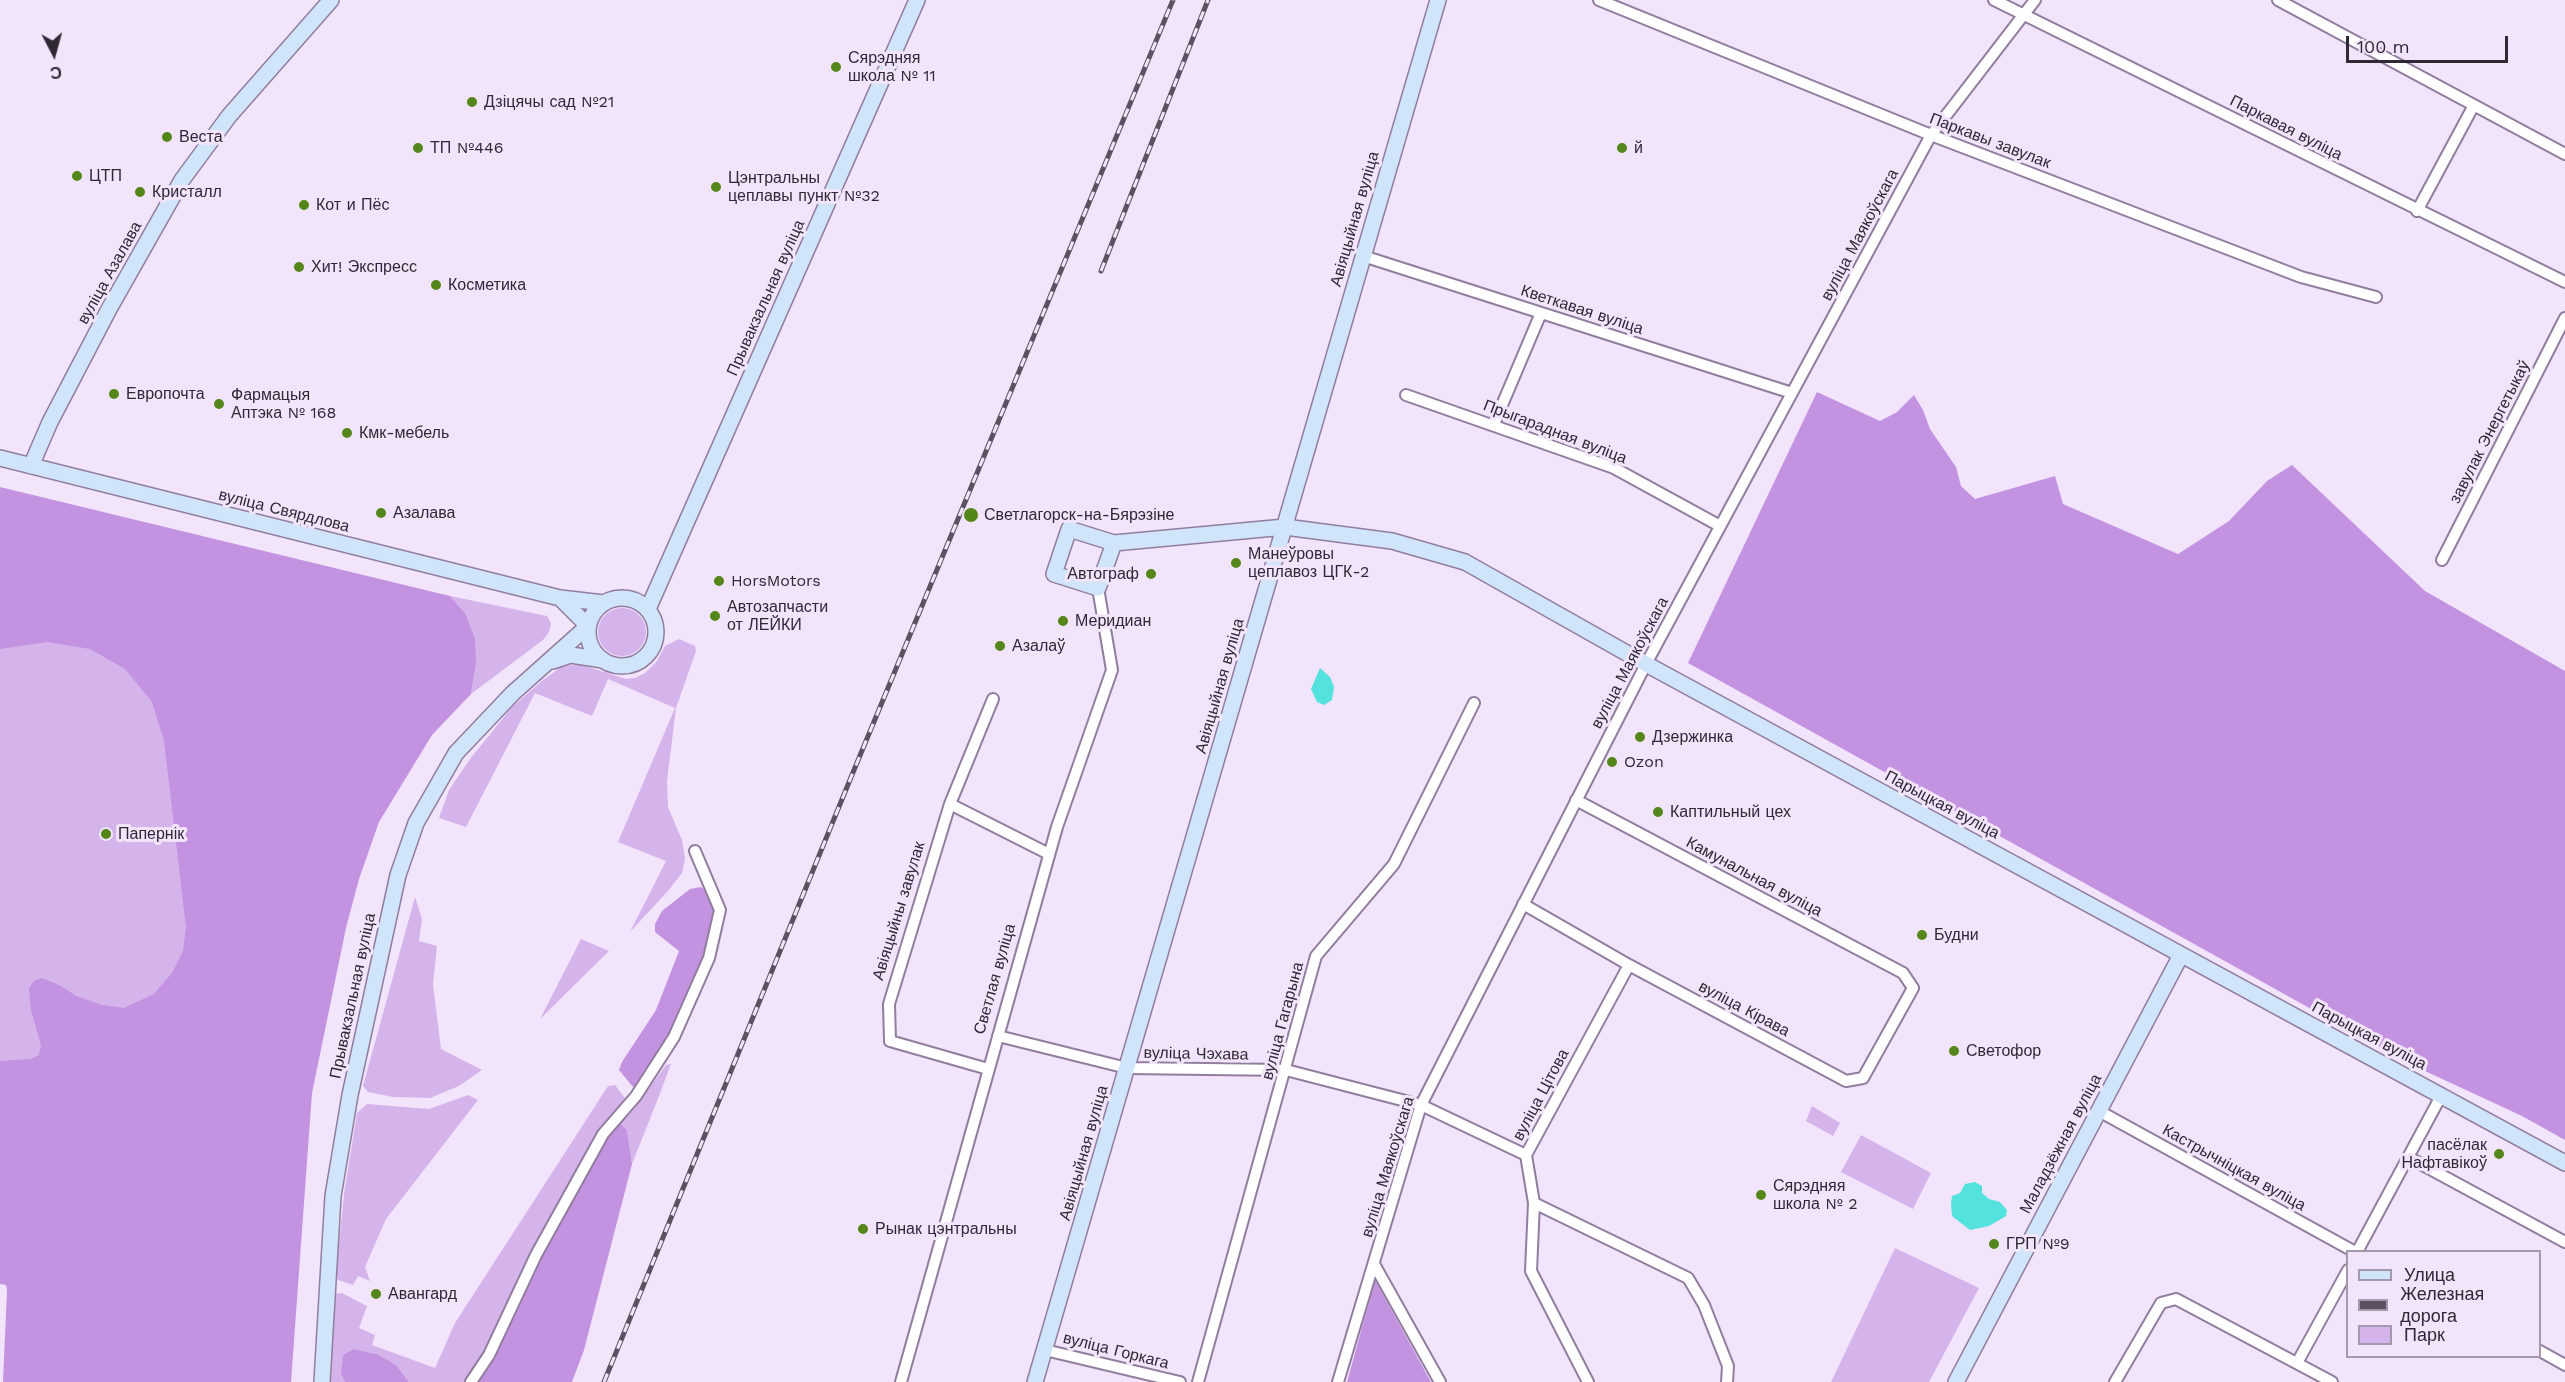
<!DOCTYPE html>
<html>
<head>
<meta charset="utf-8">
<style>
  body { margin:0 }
  #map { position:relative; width:2565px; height:1382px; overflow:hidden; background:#f2e5fb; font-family:"Work Sans",sans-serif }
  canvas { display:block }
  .legend { position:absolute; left:2346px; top:1250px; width:195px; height:108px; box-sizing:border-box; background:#f2e5fb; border:2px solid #a499ac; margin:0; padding:8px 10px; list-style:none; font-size:18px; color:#302835 }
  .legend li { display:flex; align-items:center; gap:12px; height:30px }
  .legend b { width:30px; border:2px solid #a499ac }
  .north { position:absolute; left:24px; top:24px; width:60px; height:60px; -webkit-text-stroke:4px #f2e5fb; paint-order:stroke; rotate:174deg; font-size:16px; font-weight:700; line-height:24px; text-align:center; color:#302835 }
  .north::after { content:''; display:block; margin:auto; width:21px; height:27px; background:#302835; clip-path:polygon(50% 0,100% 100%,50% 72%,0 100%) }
  .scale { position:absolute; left:2346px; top:36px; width:162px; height:27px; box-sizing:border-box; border:3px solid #302835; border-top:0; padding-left:8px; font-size:18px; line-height:21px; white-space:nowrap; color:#302835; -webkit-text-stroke:4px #f2e5fb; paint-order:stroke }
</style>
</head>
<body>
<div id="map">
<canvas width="2565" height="1382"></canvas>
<ul class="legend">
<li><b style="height:8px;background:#d0e4fa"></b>Улица</li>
<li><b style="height:8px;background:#5b5261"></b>Железная дорога</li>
<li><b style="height:16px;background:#d5b3eb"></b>Парк</li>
</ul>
<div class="north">С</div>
<div class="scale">100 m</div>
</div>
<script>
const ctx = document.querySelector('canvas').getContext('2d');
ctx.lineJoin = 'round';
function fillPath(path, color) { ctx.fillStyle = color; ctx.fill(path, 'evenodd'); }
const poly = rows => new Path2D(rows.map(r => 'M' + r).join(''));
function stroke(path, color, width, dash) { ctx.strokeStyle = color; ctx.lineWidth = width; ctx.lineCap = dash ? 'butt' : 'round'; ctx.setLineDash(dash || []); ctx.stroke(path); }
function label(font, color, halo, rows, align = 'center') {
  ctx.font = font + ' "Work Sans",sans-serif'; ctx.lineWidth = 6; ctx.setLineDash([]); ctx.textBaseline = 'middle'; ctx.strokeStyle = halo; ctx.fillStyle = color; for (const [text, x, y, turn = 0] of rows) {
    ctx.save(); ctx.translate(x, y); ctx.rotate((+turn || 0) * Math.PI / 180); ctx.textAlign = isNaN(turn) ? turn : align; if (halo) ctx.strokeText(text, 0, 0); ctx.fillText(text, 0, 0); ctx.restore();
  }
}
const green = poly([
  [450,596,547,616,551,623,549,632,543,640,471,694,476,664,465,613],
  [185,606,236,1042,0,1069,0,627],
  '598 632a24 24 0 1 1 48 0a24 24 0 1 1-48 0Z',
  [679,639,695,646,696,651,676,708,667,781,668,807,682,840,685,858,682,873,668,891,630,932,666,861,618,842,675,708,608,679,592,716,535,693,466,827,439,818,449,790,470,759,512,707,543,680,561,667,579,664,626,679,635,678,645,673,657,661,665,646],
  [415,897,422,919,419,941,437,946,433,984,441,1049,482,1070,459,1086,430,1098,393,1097,368,1092,363,1086],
  [581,939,609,951,540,1019],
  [671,1064,659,1096,632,1164,627,1130,620,1123,634,1109,666,1065],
  [615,1085,625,1098,560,1200,482,1357,465,1382,409,1382,396,1365,379,1355,341,1374,345,1382,331,1382,334,1294,342,1293,367,1306,359,1328,375,1335,372,1345,435,1368,455,1323,608,1086],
  [468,1095,478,1100,386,1219,365,1267,370,1281,358,1276,353,1285,338,1280,336,1275,344,1194,357,1113,367,1104,429,1109],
  [1812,1106,1840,1123,1833,1136,1806,1121],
  [1861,1135,1931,1173,1913,1209,1841,1172],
  [1895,1248,1979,1288,1929,1382,1831,1382]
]);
const forest = poly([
  [1817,392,1880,421,1897,412,1914,395,1923,410,1930,429,1956,467,1961,486,1975,499,2055,476,2063,504,2178,554,2229,521,2267,481,2292,465,2425,591,2565,671,2565,1140,2522,1116,2412,1065,1688,663],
  [0,487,450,596,465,613,475,639,476,664,471,694,432,735,379,822,359,879,346,928,312,1093,291,1382,3,1382,7,1290,6,1285,0,1284,0,1061,31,1059,39,1055,41,1045,31,1010,29,988,34,981,42,978,61,986,76,996,102,1005,124,1008,154,994,172,973,183,951,186,927,164,741,152,702,125,669,90,649,47,642,0,649],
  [701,887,712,897,713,912,707,950,673,1034,641,1084,633,1087,619,1070,622,1062,656,1010,679,951,655,932,655,924,662,911,690,889],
  [620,1123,627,1130,632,1164,584,1350,572,1382,477,1382,500,1345,544,1251,609,1134],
  [1375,1280,1431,1382,1347,1382],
  [354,1349,379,1355,396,1365,409,1382,345,1382,341,1374,343,1355]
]);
const water = poly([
  [1320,668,1330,677,1334,687,1332,700,1324,705,1317,702,1311,689],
  [1975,1182,1982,1186,1982,1193,1989,1199,2000,1202,2007,1210,2006,1216,1989,1226,1970,1230,1952,1216,1951,1203,1952,1196,1960,1193,1965,1184]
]);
const street = poly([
  [1599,0,1931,135,2301,277,2376,297],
  [1994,0,2565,282],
  [2278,0,2565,154],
  [2417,211,2474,105],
  [1363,256,1792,393],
  [1406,395,1614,468,1720,526],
  [1494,424,1541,313],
  [2442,560,2565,318],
  [950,804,1049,854],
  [1523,904,1629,965,1846,1081,1863,1078,1913,988,1903,973,1576,800],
  [998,1036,1127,1068,1286,1070,1421,1105,1526,1155],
  [988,1069,890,1041,889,1004,950,804,993,699],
  [2099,1111,2355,1252],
  [2408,1157,2565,1242],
  [1534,1203,1688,1278,1704,1305,1728,1366,1727,1382],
  [2357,1252,2441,1096],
  [1374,1264,1440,1382],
  [1045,1350,1180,1382],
  [2540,1351,2565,1365],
  [2297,1363,2348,1270],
  [471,1382,489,1355,536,1255,603,1134,636,1096,674,1037,709,958,720,910,695,851],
  [901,1382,1057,827,1112,670,1098,588],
  [1198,1382,1316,956,1394,864,1474,703],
  [1338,1382,1421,1105,1646,664,1931,135,2035,0],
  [1588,1382,1531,1271,1534,1203,1526,1155,1629,965],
  [2115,1382,2161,1303,2176,1299,2332,1382]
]);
const secondary = poly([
  [0,458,560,598,604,603],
  [31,466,50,422,109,309,182,180,229,116,331,0],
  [1114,543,1098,588,1054,574,1069,529,1114,543,1285,527,1392,541,1465,562,1646,664,2565,1163],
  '588 632a34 34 0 1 1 68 0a34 34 0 1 1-68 0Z',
  [648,609,917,0],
  [553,661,571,655,603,660],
  [322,1382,333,1196,350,1095,398,875,416,823,456,753,513,693,588,626,560,598],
  [1035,1382,1438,0],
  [1956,1382,2181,955]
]);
const rail = poly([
  [1101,271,1208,0],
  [604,1382,854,770,1173,0]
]);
const markers = [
  [836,67,6,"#54861a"],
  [472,102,6,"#54861a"],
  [167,137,6,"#54861a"],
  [418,148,6,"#54861a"],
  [1622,148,6,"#54861a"],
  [77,176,6,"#54861a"],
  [716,187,6,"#54861a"],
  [140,192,6,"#54861a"],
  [304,205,6,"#54861a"],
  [299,267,6,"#54861a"],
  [436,285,6,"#54861a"],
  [114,394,6,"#54861a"],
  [219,404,6,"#54861a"],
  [347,433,6,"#54861a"],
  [381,513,6,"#54861a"],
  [971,515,8,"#54861a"],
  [1236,563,6,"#54861a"],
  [1151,574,6,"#54861a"],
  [719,581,6,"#54861a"],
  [715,616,6,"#54861a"],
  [1063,621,6,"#54861a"],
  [1000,646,6,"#54861a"],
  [1640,737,6,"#54861a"],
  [1612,762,6,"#54861a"],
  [1658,812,6,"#54861a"],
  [106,834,6,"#54861a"],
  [1922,935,6,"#54861a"],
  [1954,1051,6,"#54861a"],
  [2499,1154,6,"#54861a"],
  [1761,1195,6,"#54861a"],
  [863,1229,6,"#54861a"],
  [1994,1244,6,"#54861a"],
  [376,1294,6,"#54861a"]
];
const poiNames = [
  ["Сярэдняя",848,58],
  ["школа № 11",848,76],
  ["Дзіцячы сад №21",484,102],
  ["Веста",179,137],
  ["ТП №446",430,148],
  ["й",1634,148],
  ["ЦТП",89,176],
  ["Цэнтральны",728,178],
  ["цеплавы пункт №32",728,196],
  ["Кристалл",152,192],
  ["Кот и Пёс",316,205],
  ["Хит! Экспресс",311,267],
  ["Косметика",448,285],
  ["Европочта",126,394],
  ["Фармацыя",231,395],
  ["Аптэка № 168",231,413],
  ["Кмк-мебель",359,433],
  ["Азалава",393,513],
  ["Светлагорск-на-Бярэзіне",984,515],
  ["Манеўровы",1248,554],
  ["цеплавоз ЦГК-2",1248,572],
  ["Автограф",1139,574,"right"],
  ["HorsMotors",731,581],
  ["Автозапчасти",727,607],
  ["от ЛЕЙКИ",727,625],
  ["Меридиан",1075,621],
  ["Азалаў",1012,646],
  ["Дзержинка",1652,737],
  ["Ozon",1624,762],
  ["Каптильный цех",1670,812],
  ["Папернік",118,834],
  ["Будни",1934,935],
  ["Светофор",1966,1051],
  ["пасёлак",2487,1145,"right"],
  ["Нафтавікоў",2487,1163,"right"],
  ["Сярэдняя",1773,1186],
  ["школа № 2",1773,1204],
  ["Рынак цэнтральны",875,1229],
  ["ГРП №9",2006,1244],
  ["Авангард",388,1294]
];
const streetNames = [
  ["Паркавая вуліца",2286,128,27],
  ["Паркавы завулак",1990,141,21],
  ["Авіяцыйная вуліца",1355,219,-74],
  ["вуліца Маякоўскага",1860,235,-62],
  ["вуліца Азалава",110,273,-61],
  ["Прывакзальная вуліца",766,298,-66],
  ["Кветкавая вуліца",1582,310,18],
  ["Прыгарадная вуліца",1555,432,21],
  ["завулак Энергетыкаў",2490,432,-63],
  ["вуліца Свярдлова",284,511,14],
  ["вуліца Маякоўскага",1630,663,-62],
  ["Авіяцыйная вуліца",1220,686,-74],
  ["Парыцкая вуліца",1942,805,28],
  ["Камунальная вуліца",1754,877,28],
  ["Авіяцыйны завулак",899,911,-73],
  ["Светлая вуліца",995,979,-74],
  ["Прывакзальная вуліца",353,996,-78],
  ["вуліца Кірава",1744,1009,28],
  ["вуліца Гагарына",1283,1021,-75],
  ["Парыцкая вуліца",2369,1036,28],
  ["вуліца Чэхава",1196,1054,1],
  ["вуліца Цітова",1541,1095,-62],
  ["Маладзёжная вуліца",2061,1144,-62],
  ["Авіяцыйная вуліца",1084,1153,-74],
  ["вуліца Маякоўскага",1388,1167,-73],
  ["Кастрычніцкая вуліца",2234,1168,29],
  ["вуліца Горкага",1116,1351,14]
];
fillPath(green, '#d5b3eb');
fillPath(forest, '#c393e1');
fillPath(water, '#53e2de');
stroke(street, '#927d9f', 14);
stroke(secondary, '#927d9f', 18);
stroke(street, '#fff', 10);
stroke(secondary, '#d0e4fa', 15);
stroke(rail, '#5b5261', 5);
stroke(rail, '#f2e5fb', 3, [9]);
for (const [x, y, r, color] of markers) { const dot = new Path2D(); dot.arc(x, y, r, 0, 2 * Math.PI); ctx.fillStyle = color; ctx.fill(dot); stroke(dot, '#f2e5fb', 2); }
label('16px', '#302835', '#f2e5fb', poiNames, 'left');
label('16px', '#302835', '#f2e5fb', streetNames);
</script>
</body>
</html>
